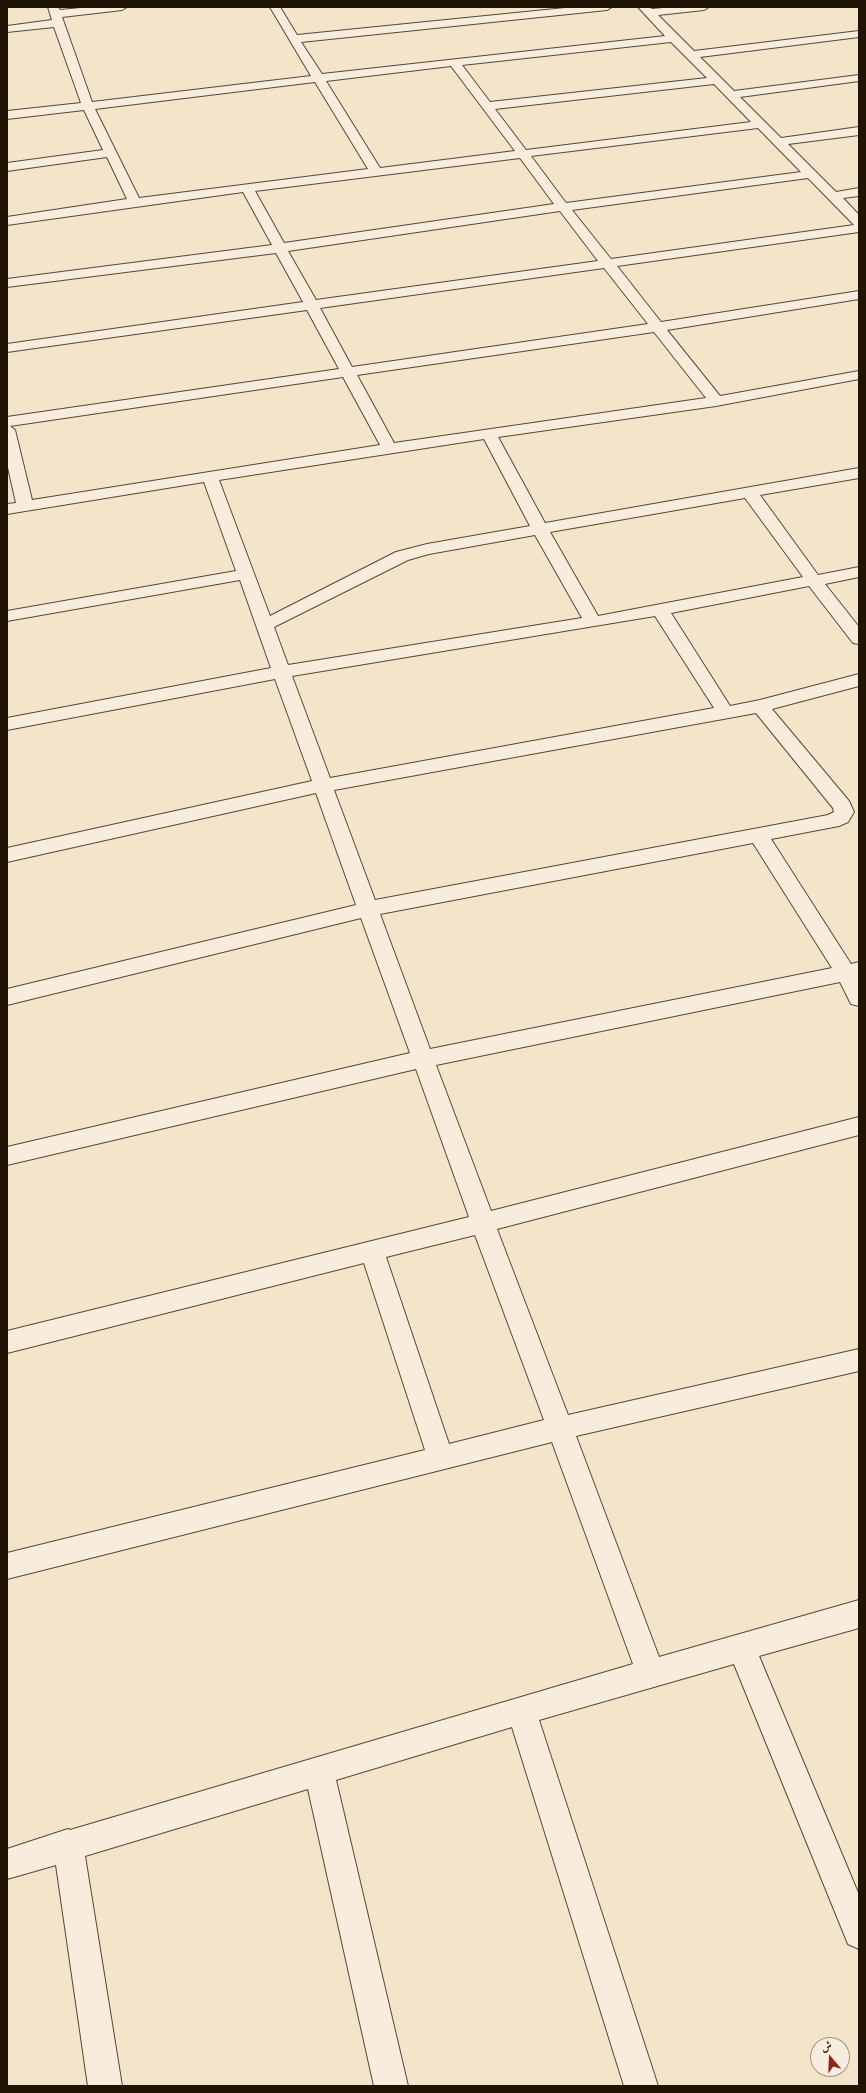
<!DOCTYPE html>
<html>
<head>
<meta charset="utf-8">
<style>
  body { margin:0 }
  #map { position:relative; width:866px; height:2093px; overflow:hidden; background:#f4e4ca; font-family:"IM FELL Double Pica",Amiri,serif }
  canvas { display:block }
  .frame { position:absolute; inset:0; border:8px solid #201405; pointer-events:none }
  .north { position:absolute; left:810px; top:2037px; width:40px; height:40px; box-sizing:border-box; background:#f8eddd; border:1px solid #a29687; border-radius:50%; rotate:341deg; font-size:11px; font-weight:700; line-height:16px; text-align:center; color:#201405 }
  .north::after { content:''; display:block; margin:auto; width:14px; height:18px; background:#8f2418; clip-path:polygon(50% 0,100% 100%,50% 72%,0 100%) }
</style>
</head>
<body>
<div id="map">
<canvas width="866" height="2093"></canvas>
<div class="frame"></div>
<div class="north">ش</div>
</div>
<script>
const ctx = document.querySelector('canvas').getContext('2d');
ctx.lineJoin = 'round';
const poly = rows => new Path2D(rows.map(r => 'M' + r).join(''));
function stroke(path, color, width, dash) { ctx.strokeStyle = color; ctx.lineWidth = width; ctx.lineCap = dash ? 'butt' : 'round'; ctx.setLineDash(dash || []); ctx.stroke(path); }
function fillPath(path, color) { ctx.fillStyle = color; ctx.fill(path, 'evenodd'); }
const minor = poly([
  [48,7,58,7,60,10,91,7,127,7,122,10,62,17,92,102,311,76,270,7,280,7,297,35,575,7,612,7,607,10,301,42,322,74,665,36,638,7,649,7,652,9,674,7,709,7,704,10,658,15,694,51,859,31,859,37,700,57,734,91,859,75,859,81,740,97,781,138,859,127,859,135,788,144,836,192,859,188,859,196,843,198,859,215,859,232,617,266,661,322,859,291,859,299,667,330,720,396,859,371,859,379,716,406,498,437,545,523,859,468,859,478,760,495,818,575,859,567,859,577,825,584,859,627,859,644,853,643,809,586,671,613,730,706,760,700,859,674,859,686,772,709,849,801,854,812,848,822,839,826,771,839,851,964,859,962,859,1006,851,1004,840,982,436,1065,491,1211,859,1117,859,1135,497,1229,568,1415,859,1349,859,1371,576,1436,659,1657,859,1600,859,1628,759,1656,859,1895,859,1949,848,1944,734,1664,539,1720,658,2086,624,2086,512,1727,336,1780,408,2086,374,2086,308,1789,85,1856,122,2086,88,2086,56,1865,7,1879,7,1849,68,1829,70,1830,633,1664,552,1442,7,1579,7,1553,425,1450,364,1263,7,1353,7,1331,469,1217,416,1069,7,1165,7,1147,410,1053,361,918,7,1005,7,989,356,905,316,793,7,862,7,848,312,781,275,679,7,730,7,718,271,668,240,580,7,621,7,611,236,571,204,482,7,514,7,504,16,503,7,463,7,417,339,369,307,310,7,352,7,344,303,302,276,253,7,287,7,279,272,245,243,192,7,225,7,217,127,199,107,157,7,171,7,163,103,150,84,110,7,119,7,111,81,103,54,27,7,32,7,26,52,20,48,7],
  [671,42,707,78,490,102,462,65,671,42],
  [451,66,515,151,380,168,326,81,451,66],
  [315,82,368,169,139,198,95,109,315,82],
  [714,84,751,122,526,150,495,109,714,84],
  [758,128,801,172,566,203,531,156,758,128],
  [520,158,554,204,284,243,255,191,520,158],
  [808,178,854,225,611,259,572,210,808,178],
  [560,211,598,261,316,300,288,251,560,211],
  [604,268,648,324,352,367,320,308,604,268],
  [654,332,706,398,394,443,357,375,654,332],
  [343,377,380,445,32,500,15,430,10,426,343,377],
  [484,439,530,526,427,544,396,552,270,616,219,480,484,439],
  [745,498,803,577,598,616,550,532,745,498],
  [535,535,582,618,288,665,274,627,408,560,429,554,535,535],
  [655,616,714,708,330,778,292,676,655,616],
  [756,713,833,808,834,812,828,815,375,900,334,790,756,713],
  [753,843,832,968,430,1049,380,914,753,843],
  [475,1235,544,1420,449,1444,386,1257,475,1235]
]);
stroke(minor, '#554836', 2);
fillPath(minor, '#f8eddd');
</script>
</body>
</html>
